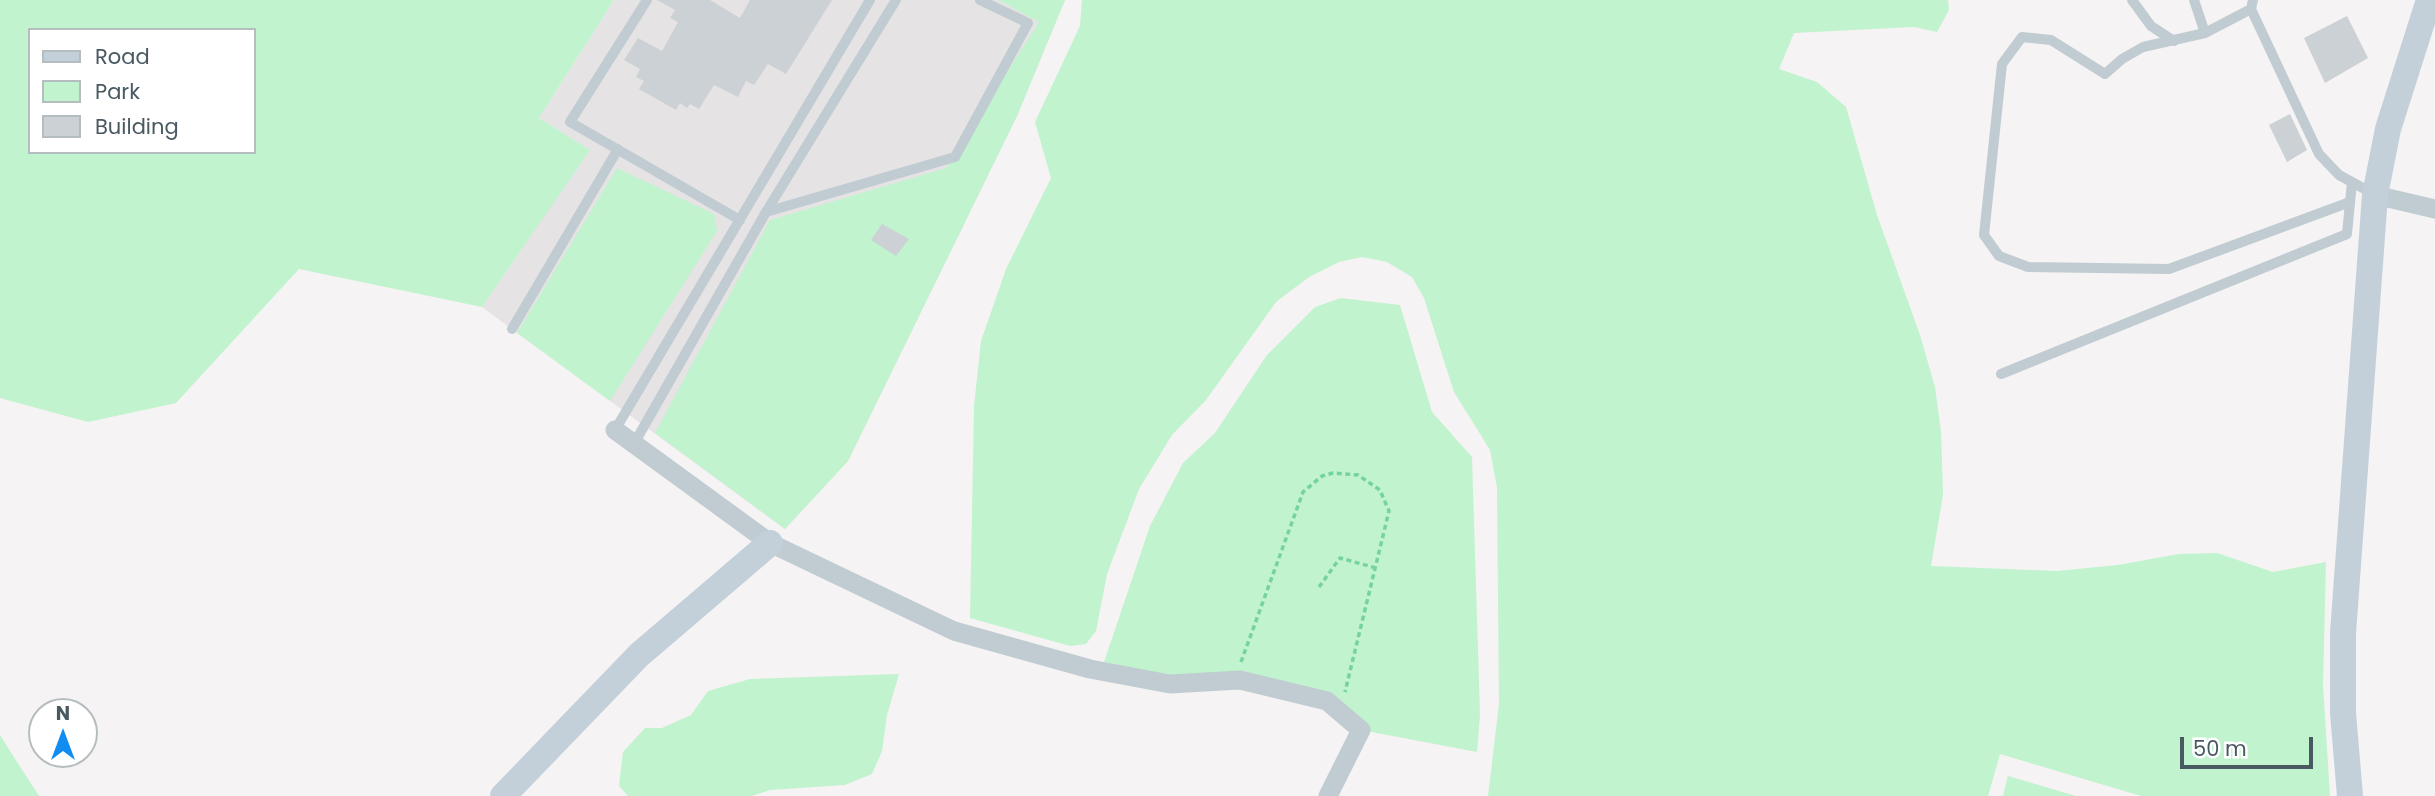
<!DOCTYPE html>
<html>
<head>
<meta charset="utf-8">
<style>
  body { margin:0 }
  #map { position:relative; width:2435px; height:796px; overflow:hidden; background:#f5f3f3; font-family:Poppins,sans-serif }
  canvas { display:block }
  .legend { position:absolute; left:28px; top:28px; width:228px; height:126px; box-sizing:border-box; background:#fff; border:2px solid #b6bdc0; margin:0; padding:9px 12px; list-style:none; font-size:21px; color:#495961 }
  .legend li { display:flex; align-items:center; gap:14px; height:35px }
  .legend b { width:35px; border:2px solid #b6bdc0 }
  .north { position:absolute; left:28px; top:698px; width:70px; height:70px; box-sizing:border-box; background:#fff; border:2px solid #b6bdc0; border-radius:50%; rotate:0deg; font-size:19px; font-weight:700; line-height:28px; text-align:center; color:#495961 }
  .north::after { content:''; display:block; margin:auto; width:24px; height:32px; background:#118cf0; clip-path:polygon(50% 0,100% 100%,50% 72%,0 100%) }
  .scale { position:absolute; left:2180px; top:737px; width:133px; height:32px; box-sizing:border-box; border:4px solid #495961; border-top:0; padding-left:9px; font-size:21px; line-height:24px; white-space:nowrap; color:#495961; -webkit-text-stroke:5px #fff; paint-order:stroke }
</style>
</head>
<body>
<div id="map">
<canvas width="2435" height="796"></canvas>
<ul class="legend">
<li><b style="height:9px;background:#c3d0da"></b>Road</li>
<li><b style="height:19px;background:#c1f3ce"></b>Park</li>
<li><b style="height:19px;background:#ccd1d5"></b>Building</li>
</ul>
<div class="north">N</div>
<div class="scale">50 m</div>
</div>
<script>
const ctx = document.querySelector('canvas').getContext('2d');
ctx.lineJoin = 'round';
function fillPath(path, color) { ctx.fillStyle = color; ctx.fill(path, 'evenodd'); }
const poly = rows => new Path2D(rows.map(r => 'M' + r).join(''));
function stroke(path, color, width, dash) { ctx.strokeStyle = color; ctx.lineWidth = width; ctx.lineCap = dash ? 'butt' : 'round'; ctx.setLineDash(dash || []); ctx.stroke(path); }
const education = poly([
  [614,0,1065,0,1017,116,848,461,785,529,482,307,589,150,539,118]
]);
const green = poly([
  [0,0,614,0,539,118,590,150,482,307,299,269,176,403,88,422,0,398],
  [30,30,254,30,254,152,30,152],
  [998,0,1065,0,1017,116,848,461,785,529,655,433,770,220,946,168,1039,22],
  [1082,0,1948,0,1949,10,1937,32,1914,27,1794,33,1779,69,1817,82,1846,107,1877,215,1920,335,1935,387,1941,432,1943,495,1931,566,2057,571,2118,565,2179,554,2217,553,2273,572,2326,562,2323,686,2330,796,2141,796,2000,754,1988,796,1488,796,1499,704,1497,487,1490,450,1454,392,1424,298,1412,277,1387,262,1362,257,1339,262,1309,277,1276,302,1206,400,1172,435,1139,489,1107,574,1096,631,1086,644,1070,646,970,618,974,406,981,341,1006,269,1051,178,1035,122,1080,26],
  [617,168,714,214,717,231,610,401,517,333],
  [1341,298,1400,305,1432,412,1472,457,1480,715,1477,752,1361,730,1327,701,1101,671,1150,526,1183,463,1215,433,1267,355,1315,307],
  [899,674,887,715,882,751,872,774,845,785,770,790,752,796,628,796,619,786,623,752,645,728,662,728,691,715,708,691,750,679],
  [0,735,10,751,39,796,0,796],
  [2008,776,2076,796,2003,796]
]);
const building = poly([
  [657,0,710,0,740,18,750,0,832,0,786,74,768,64,754,85,746,81,738,97,714,85,699,109,690,104,687,108,680,103,676,110,639,89,644,81,636,77,640,69,624,60,638,38,662,51,678,22,670,18,675,10],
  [2347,16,2368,58,2325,83,2304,38],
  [2290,114,2307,150,2287,162,2269,125],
  [882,224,909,239,896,256,871,240]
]);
const path = poly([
  [1319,587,1340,558,1376,568],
  [1241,662,1303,492,1322,476,1333,473,1358,475,1380,490,1389,511,1345,692]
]);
const lane = poly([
  [647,0,570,122,740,220],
  [2132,0,2151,26,2174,41],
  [2194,0,2205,33,2251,9],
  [2253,0,2251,9,2319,154,2339,175,2372,193],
  [2205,33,2143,47,2122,59,2105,74,2051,40,2022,37,2002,64,1984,235,1999,256,2028,267,2169,269,2350,202],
  [766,212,896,0],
  [512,329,618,149],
  [2001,374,2347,234,2352,182],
  [615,430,870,0],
  [635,442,766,212,955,157,1028,23,980,0]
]);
const street = poly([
  [2375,195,2435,209],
  [615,430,770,543,954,631,1090,669,1170,684,1240,680,1327,701,1361,730,1328,796]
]);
const secondary = poly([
  [503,796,639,655,770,543],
  [2350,796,2343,713,2343,633,2375,195,2388,129,2429,0]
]);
fillPath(education, '#e6e3e5');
fillPath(green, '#c1f3ce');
fillPath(building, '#ccd1d5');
stroke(path, '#76d39b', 3.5, [5, 3.5]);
stroke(lane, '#c0ccd2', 10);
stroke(street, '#c0ccd2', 19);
stroke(secondary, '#c3d0da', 26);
</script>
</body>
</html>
